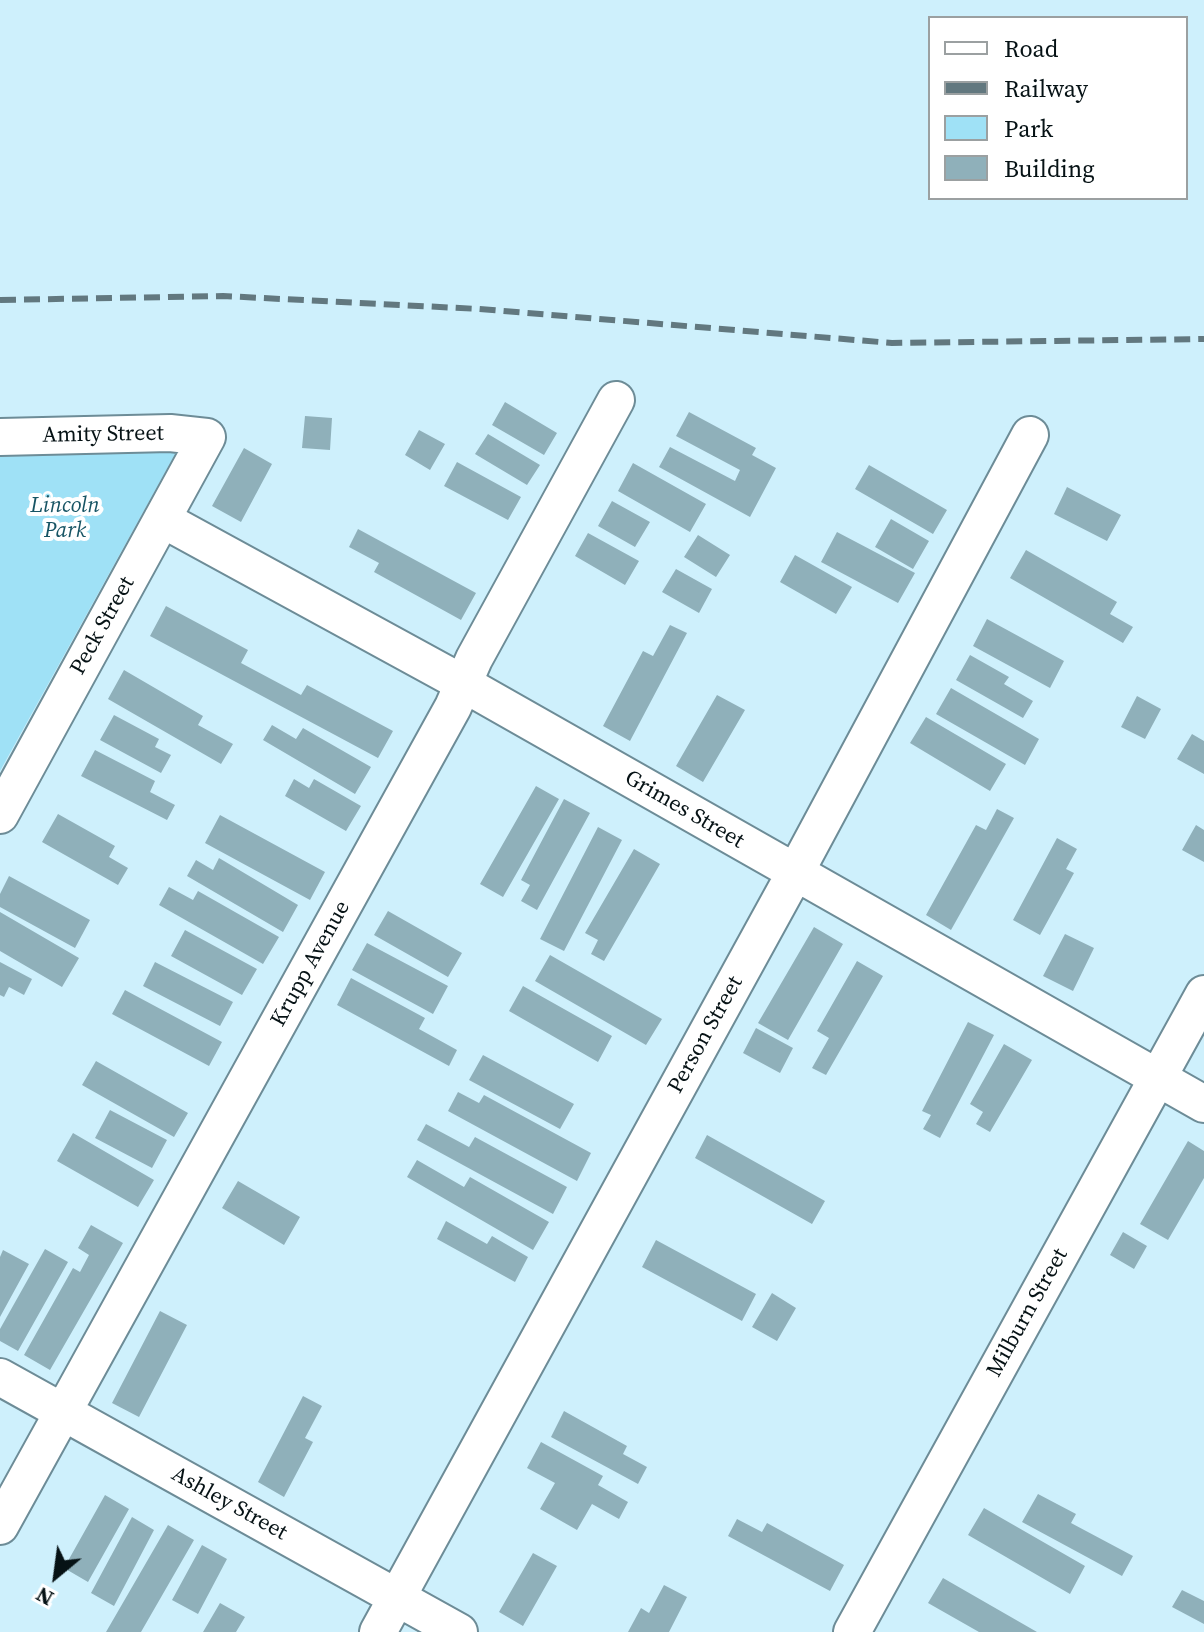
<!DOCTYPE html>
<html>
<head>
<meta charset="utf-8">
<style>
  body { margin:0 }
  #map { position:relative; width:1204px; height:1632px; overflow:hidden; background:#cef0fc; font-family:"Source Serif 4",serif }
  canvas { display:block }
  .legend { position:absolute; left:928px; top:16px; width:260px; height:184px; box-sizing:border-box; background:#fff; border:2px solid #9ba0a1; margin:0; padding:10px 14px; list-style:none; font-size:24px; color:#061215 }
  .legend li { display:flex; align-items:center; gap:16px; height:40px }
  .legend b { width:40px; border:2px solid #9ba0a1 }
  .north { position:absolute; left:16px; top:1536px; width:80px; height:80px; -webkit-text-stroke:6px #fff; paint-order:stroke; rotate:209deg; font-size:22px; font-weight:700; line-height:32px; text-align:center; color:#061215 }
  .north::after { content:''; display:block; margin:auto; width:28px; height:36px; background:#061215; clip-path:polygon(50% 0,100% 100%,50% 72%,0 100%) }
</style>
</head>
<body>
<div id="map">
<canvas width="1204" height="1632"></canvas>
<ul class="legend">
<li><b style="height:10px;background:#fff"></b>Road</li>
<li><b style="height:10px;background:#62787f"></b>Railway</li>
<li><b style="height:22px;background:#9fe1f6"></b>Park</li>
<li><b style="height:22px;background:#8fb0ba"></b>Building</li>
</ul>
<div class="north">N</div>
</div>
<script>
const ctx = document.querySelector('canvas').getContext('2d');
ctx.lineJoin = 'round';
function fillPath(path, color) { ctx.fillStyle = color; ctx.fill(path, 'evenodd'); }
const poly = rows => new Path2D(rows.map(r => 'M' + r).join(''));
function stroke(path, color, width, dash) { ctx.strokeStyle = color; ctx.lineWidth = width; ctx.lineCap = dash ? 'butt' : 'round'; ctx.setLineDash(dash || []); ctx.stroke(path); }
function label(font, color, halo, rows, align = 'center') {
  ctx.font = font + ' "Source Serif 4",serif'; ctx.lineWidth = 8; ctx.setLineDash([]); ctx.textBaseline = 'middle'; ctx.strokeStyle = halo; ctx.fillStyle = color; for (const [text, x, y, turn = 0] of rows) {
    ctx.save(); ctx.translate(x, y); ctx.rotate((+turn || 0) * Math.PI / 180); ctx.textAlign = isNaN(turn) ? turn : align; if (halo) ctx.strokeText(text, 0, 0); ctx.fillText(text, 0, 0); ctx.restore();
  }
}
const green = poly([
  [178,449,0,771,0,455]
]);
const building = poly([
  [505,402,557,433,544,455,492,425],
  [689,412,756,448,752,455,776,468,750,517,659,467,670,447,735,481,740,470,676,436],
  [305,416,332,418,330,450,302,448],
  [419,430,445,444,430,470,405,455],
  [488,434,540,465,527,485,475,454],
  [244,448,272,464,241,522,212,506],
  [457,462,521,497,508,520,444,486],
  [633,463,706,504,690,532,618,491],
  [869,465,947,510,933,534,855,489],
  [1067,487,1121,515,1107,541,1054,514],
  [612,501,650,522,635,547,598,526],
  [891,519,929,541,913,569,875,547],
  [358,529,476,593,461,620,374,572,379,563,349,547],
  [837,532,915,573,898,603,821,562],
  [588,533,639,561,625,585,575,556],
  [698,535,730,555,716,577,684,557],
  [1026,550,1117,602,1110,614,1133,627,1123,643,1010,578],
  [795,555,852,587,836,614,780,582],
  [676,569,712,589,699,613,662,592],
  [166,606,248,650,241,663,301,695,307,685,393,731,378,758,150,636],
  [987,619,1064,661,1050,688,973,646],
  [670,625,687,633,630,741,603,726,643,651,653,656],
  [970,655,1009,677,1004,684,1033,701,1023,718,956,680],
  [124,670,203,716,198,725,233,744,221,764,108,699],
  [951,688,1039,739,1025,765,936,714],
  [717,695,745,710,703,782,676,766],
  [1137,696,1161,709,1145,739,1121,727],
  [114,715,159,739,155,747,171,755,161,773,100,740],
  [926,717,1006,764,990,791,910,743],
  [272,725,296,739,303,728,371,767,355,794,263,740],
  [1192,734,1204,741,1204,774,1177,759],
  [95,750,155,781,150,792,175,805,167,820,81,776],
  [294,779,309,788,314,779,361,806,346,831,285,796],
  [536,786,559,799,503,897,480,884],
  [564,799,590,813,537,910,521,901,530,885,521,880],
  [997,809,1014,818,951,930,926,915,976,825,986,830],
  [58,814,115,846,109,857,128,868,118,885,42,842],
  [220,815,325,872,310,900,205,843],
  [1196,825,1204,830,1204,862,1182,850],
  [598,827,622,840,564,951,540,939],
  [1057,838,1077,849,1066,869,1074,873,1040,935,1013,920],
  [634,849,660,864,604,961,591,954,598,940,585,933],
  [219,858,298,905,283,932,187,876,196,860,213,870],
  [9,876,90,920,75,948,0,907,0,894],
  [169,887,193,900,198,891,279,937,263,964,159,905],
  [388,911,462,953,448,977,374,935],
  [0,912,79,958,62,987,0,951],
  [814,927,843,944,788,1040,758,1023],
  [185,930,257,969,242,995,171,956],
  [1065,934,1094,948,1073,991,1043,976],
  [367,943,448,986,433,1014,352,970],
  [550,955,662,1019,646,1045,535,981],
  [857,961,883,976,826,1075,812,1068,829,1038,817,1031],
  [0,962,32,979,24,995,9,987,4,997,0,995],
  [155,962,233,1002,220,1026,143,986],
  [351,978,425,1018,419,1029,457,1050,449,1066,337,1005],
  [523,986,612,1036,598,1062,509,1011],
  [125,990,222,1042,209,1066,112,1014],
  [968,1022,994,1035,940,1138,923,1129,931,1115,922,1111],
  [756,1028,793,1048,780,1073,743,1053],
  [1004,1044,1032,1060,990,1132,976,1124,983,1112,970,1104],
  [483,1055,574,1104,560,1129,469,1080],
  [96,1061,188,1113,174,1137,82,1085],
  [458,1092,479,1103,484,1095,591,1153,577,1181,448,1111],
  [110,1110,167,1140,152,1168,95,1138],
  [426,1124,469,1147,475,1137,567,1187,553,1214,417,1140],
  [73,1133,154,1180,138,1207,57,1161],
  [707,1135,825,1201,812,1224,695,1158],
  [1188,1141,1204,1151,1204,1178,1168,1240,1140,1224],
  [417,1160,464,1187,470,1177,549,1222,533,1250,407,1177],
  [238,1181,300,1217,284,1245,222,1208],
  [446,1221,487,1244,492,1236,528,1257,515,1282,437,1239],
  [91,1225,123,1243,50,1370,24,1355,73,1268,80,1272,89,1255,78,1248],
  [1123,1232,1147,1246,1134,1269,1110,1255],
  [656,1240,756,1294,742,1321,642,1267],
  [45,1249,68,1262,18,1351,0,1341,0,1329],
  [3,1250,29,1264,0,1317,0,1257],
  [772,1293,796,1308,777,1341,752,1327],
  [160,1311,187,1325,139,1417,112,1403],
  [303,1396,322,1406,305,1438,313,1442,284,1497,258,1482],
  [564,1411,627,1446,623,1454,647,1467,638,1484,551,1437],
  [541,1442,603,1476,598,1485,628,1502,619,1519,592,1504,577,1530,540,1509,555,1483,527,1468],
  [1038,1494,1076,1514,1071,1523,1133,1556,1122,1576,1022,1522],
  [105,1495,129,1509,88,1582,64,1568],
  [984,1508,1085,1566,1070,1594,968,1535],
  [132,1517,154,1530,114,1606,91,1593],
  [737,1519,762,1532,767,1523,844,1565,830,1591,728,1536],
  [168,1525,194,1540,141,1632,106,1632],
  [202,1545,227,1559,198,1614,172,1600],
  [533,1553,557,1566,523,1626,499,1612],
  [943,1578,1037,1632,979,1632,928,1603],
  [664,1585,687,1597,669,1632,628,1632,641,1608,649,1613],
  [1182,1590,1204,1601,1204,1624,1172,1607],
  [220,1603,245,1617,236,1632,203,1632]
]);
const minor = poly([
  [0,437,170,433,207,437,0,815],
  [162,519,464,684,1204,1104],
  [0,1377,459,1632],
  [0,1526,453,707,474,659,616,400],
  [378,1632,795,873,1030,435],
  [852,1632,1204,994]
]);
const rail = poly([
  [0,300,223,296,479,309,892,343,1204,339]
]);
const streetNames = [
  ["Amity Street",103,435,-1],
  ["Peck Street",103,626,-61],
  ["Grimes Street",684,810,30],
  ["Krupp Avenue",311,964,-61],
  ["Person Street",706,1035,-61],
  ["Milburn Street",1028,1313,-61],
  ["Ashley Street",229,1504,29]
];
const parkNames = [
  ["Lincoln",65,506],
  ["Park",65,531]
];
fillPath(green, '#9fe1f6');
fillPath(building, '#8fb0ba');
stroke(minor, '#6d8c97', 40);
stroke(minor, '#fff', 36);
stroke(rail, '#62787f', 6, [16, 8]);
label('22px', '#061215', '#fff', streetNames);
label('italic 22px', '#175464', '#fff', parkNames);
</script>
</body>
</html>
